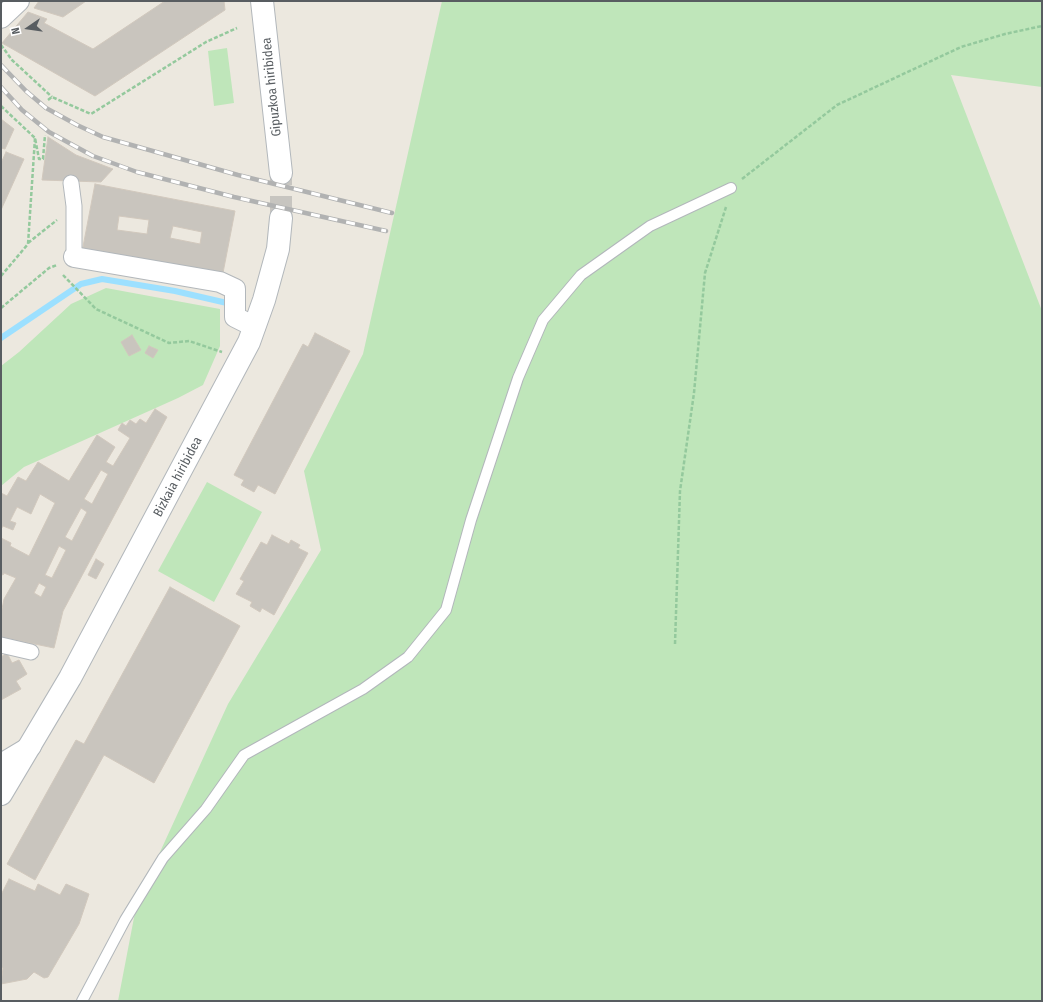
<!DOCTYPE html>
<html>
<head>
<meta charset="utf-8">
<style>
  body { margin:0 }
  #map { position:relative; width:1043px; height:1002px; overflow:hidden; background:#ece8df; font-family:"Fira Sans Condensed",sans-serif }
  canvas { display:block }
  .frame { position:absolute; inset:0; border:2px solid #585d61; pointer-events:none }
  .north { position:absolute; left:8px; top:8px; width:40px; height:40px; -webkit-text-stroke:3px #fff; paint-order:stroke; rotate:257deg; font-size:11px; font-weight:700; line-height:16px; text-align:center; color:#585d61 }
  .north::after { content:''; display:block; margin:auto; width:14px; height:18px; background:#585d61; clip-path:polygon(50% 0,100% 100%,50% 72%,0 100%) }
</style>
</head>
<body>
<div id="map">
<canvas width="1043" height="1002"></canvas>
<div class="frame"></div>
<div class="north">N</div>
</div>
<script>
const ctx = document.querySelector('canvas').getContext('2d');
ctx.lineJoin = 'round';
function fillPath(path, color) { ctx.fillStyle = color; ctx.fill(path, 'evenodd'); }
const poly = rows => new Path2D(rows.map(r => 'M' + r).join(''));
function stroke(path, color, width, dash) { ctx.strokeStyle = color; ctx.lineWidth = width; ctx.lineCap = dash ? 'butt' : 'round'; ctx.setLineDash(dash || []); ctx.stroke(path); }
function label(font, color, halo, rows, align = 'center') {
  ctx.font = font + ' "Fira Sans Condensed",sans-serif'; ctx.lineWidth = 3.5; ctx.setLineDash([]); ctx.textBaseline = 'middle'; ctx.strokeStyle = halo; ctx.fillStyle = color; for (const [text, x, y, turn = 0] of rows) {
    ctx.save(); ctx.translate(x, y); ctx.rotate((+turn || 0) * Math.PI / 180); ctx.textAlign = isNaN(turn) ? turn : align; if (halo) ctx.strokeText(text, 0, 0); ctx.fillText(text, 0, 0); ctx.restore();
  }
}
const green = poly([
  [442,1,1042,1,1042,87,951,75,1042,311,1042,1001,118,1001,137,902,228,704,321,550,304,471,363,354],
  [227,48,234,103,214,106,208,51],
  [106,288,220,309,220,346,203,385,178,398,24,467,1,486,1,366,19,352,71,304],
  [207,482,262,512,214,602,158,571]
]);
const stream = poly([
  [1,338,81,284,102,279,175,291,227,303]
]);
const building = poly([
  [39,1,86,1,63,17,34,8,39,1],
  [165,1,224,1,225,10,95,96,2,43,28,12,47,19,44,23,93,49,165,1],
  [1,119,14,129,5,149,1,148,1,119],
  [48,137,76,155,113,169,101,182,42,180,48,137],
  [6,152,24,159,1,210,1,163,6,152],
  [95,184,235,211,222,278,82,252,95,184],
  [119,216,149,220,147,234,117,230,119,216],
  [173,226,202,232,200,244,170,238,173,226],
  [315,333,350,351,275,494,258,485,254,492,241,485,244,480,234,475,303,344,308,347,315,333],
  [132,335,141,350,129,356,121,342,132,335],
  [149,346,158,350,153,358,145,353,149,346],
  [155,409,167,417,63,611,54,648,1,637,1,614,4,599,16,578,4,573,3,575,1,574,1,538,11,543,10,546,29,556,55,503,40,494,31,514,17,507,10,521,16,523,13,530,3,526,1,529,1,493,7,496,18,477,26,481,38,462,69,481,97,435,115,447,106,462,113,466,130,438,118,430,122,423,126,426,130,420,136,424,140,419,146,423,155,409],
  [101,470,108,474,92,504,84,499,101,470],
  [81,508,87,512,72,541,65,537,81,508],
  [59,546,66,550,52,578,45,575,59,546],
  [39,583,46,587,41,597,34,593,39,583],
  [272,535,289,544,291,540,300,545,298,548,308,553,274,615,262,608,260,612,250,606,252,602,236,594,244,581,240,579,261,542,267,545,272,535],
  [96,559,104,564,96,579,88,575,96,559],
  [170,587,240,626,154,783,104,755,35,880,7,864,76,740,84,744,170,587],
  [7,653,12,663,19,660,27,674,16,681,21,689,1,700,1,657,7,653],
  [9,879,35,891,38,884,60,895,66,884,89,894,79,924,48,977,44,978,34,972,27,979,1,984,3,968,1,967,1,895,9,879]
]);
const tertiaryTunnel = poly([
  [281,218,281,173]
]);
const path = poly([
  [1,45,12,60,52,97],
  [48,100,52,97,91,114,206,42,237,28],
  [1,106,35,138,39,159,43,159,45,135],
  [742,179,837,105,961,47,1005,34,1042,26],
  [28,243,57,220],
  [63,275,96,309,169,343,189,341,222,352],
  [1,276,28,244,35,138],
  [1,308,49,268,57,265],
  [675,644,680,491,694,393,705,273,726,207]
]);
const service = poly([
  [82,1001,125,920,163,858,206,809,244,755,363,689,408,657,446,610,471,520,518,378,543,320,581,275,650,226,731,188]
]);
const pedestrian = poly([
  [71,183,74,206,74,257],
  [1,645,31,652]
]);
const minor = poly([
  [1,18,19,1],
  [74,257,220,282,235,289,235,317,255,327],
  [1,764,31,746]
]);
const tertiary = poly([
  [262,1,281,173],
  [1,794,70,678,249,342,264,300,278,249,281,218]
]);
const rail = poly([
  [1,65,26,91,46,108,77,125,103,137,238,175,392,213],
  [1,87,22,110,49,132,93,156,137,172,234,197,386,231]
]);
const streetNames = [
  ["Gipuzkoa hiribidea",272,87,-96],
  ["Bizkaia hiribidea",178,477,-62]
];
fillPath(green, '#bfe6ba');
stroke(stream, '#9ce0ff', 6);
fillPath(building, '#c9c5be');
stroke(building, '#d1c8bd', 1);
stroke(tertiaryTunnel, '#c7c5c0', 22, [22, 11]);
stroke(service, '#b2b7bb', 12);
stroke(pedestrian, '#b2b7bb', 17);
stroke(minor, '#b2b7bb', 22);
stroke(tertiary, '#b2b7bb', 24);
stroke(path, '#94c99d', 2.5, [4, 2]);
stroke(service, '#fff', 10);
stroke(pedestrian, '#fff', 15);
stroke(minor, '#fff', 20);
stroke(tertiary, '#fff', 22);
stroke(rail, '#b1b2b2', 4.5);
stroke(rail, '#fff', 3, [9]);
label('13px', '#585d61', '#fff', streetNames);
</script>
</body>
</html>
